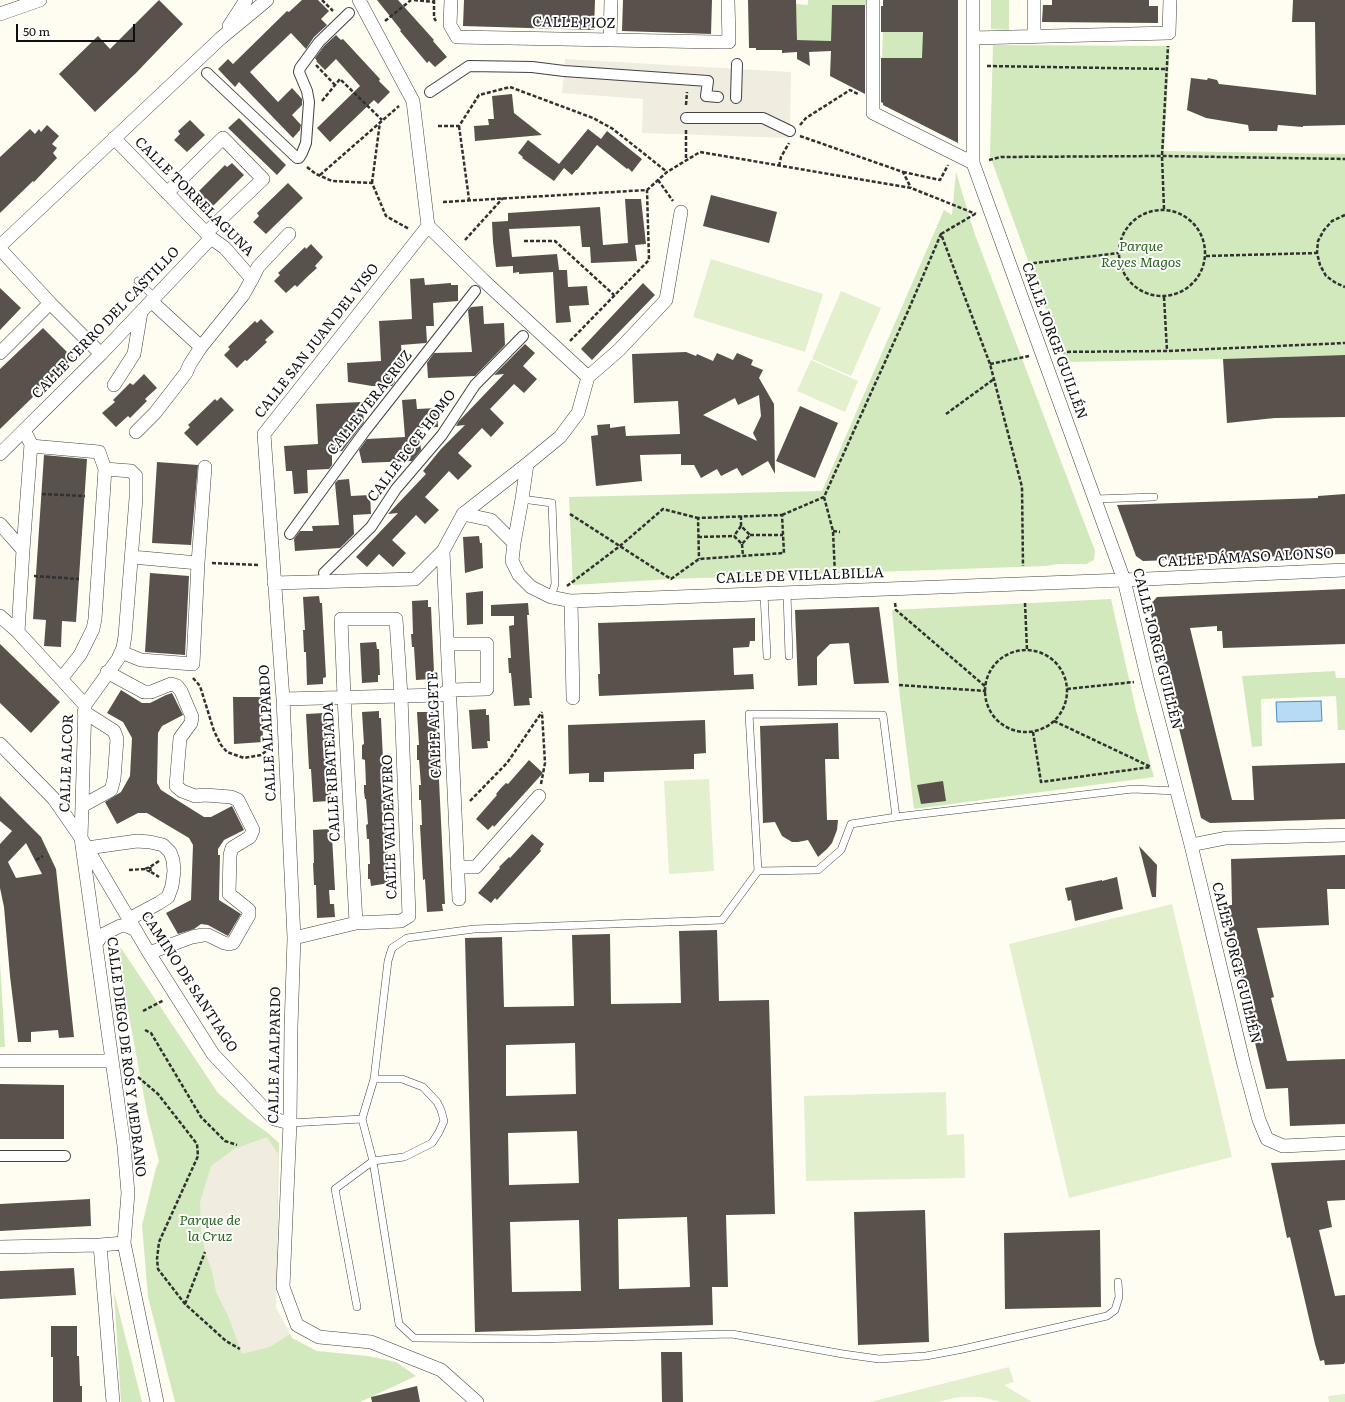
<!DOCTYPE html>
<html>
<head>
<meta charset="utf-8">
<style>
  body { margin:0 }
  #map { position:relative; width:1345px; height:1402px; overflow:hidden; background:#fffdf2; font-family:Literata,serif }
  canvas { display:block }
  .scale { position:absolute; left:16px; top:24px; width:119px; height:18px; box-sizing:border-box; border:2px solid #0f0f0f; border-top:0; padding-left:5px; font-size:12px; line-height:14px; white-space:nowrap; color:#0f0f0f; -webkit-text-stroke:3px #fff; paint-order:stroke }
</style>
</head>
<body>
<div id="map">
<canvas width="1345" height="1402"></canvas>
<div class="scale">50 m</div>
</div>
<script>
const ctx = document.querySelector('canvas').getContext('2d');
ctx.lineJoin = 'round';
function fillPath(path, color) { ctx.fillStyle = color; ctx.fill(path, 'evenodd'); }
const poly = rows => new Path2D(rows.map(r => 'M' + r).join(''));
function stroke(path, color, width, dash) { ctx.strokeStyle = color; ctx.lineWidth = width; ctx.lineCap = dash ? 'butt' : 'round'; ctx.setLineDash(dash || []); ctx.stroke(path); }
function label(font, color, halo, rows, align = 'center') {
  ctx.font = font + ' Literata,serif'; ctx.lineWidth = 4; ctx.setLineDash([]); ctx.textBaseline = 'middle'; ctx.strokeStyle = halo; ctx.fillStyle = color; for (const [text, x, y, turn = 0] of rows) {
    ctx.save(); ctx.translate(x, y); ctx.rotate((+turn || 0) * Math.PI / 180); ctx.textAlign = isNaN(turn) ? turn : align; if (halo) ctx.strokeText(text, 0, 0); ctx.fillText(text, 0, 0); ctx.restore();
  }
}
const green = poly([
  [808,0,866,0,866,5,832,5,831,41,797,40,796,4,808,5],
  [991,0,1009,0,1009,30,991,29],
  [883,32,946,32,922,58,882,58],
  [993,45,1170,46,1164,151,1345,154,1345,355,1223,359,1065,362,990,156],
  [956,172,974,232,1095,551,1094,560,1086,564,1058,564,1046,566,671,579,573,585,569,497,822,491,944,210,952,215],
  [1111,599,1136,710,1154,777,914,809,900,698,892,610],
  [1335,671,1336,678,1345,678,1345,730,1338,730,1336,696,1261,699,1262,746,1252,747,1242,676],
  [121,948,218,1093,247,1118,268,1133,279,1143,276,1308,292,1338,317,1351,368,1356,396,1362,416,1376,360,1402,175,1402,148,1297,142,1225,156,1168,159,1161,147,1113,117,951],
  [0,963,1,978,5,1047,0,1047],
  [114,1292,142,1402,121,1402]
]);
const pitch = poly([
  [711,259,823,294,805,352,693,317],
  [841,291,881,308,851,376,812,359],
  [811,360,858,381,845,412,797,391],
  [709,779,714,871,669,874,664,781],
  [1172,904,1232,1157,1069,1198,1009,944],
  [946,1092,947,1135,964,1134,965,1178,806,1181,804,1096],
  [1009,1367,1014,1382,1004,1385,1032,1402,1001,1402,981,1397,959,1397,938,1402,870,1402],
  [1345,1394,1345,1402,1329,1402,1328,1396]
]);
const plaza = poly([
  [565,59,791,72,790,138,642,133,643,99,562,93],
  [267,1137,278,1154,276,1308,290,1334,270,1347,242,1354,228,1316,216,1292,212,1271,205,1252,201,1231,200,1202,211,1166,234,1149]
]);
const water = poly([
  [1321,701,1322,721,1277,722,1276,702,1321,701]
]);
const building = poly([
  [159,0,183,24,136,73,95,112,59,74,98,36,110,49],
  [302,0,318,0,329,11,321,19,327,25,314,37,306,49,291,33,250,72,278,102,292,88,302,99,302,105,292,115,301,125,300,130,293,138,239,82,235,87,218,69,228,59,233,64,287,11,289,12],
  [377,0,398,0,434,40,433,41,447,57,435,67,429,61,427,63,400,31,401,30],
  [464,0,595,0,594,30,463,26],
  [623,0,712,0,711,34,622,31],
  [748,0,796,0,797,40,831,41,832,5,865,5,865,94,830,76,831,51,809,52,810,66,797,59,797,52,782,53,782,50,756,50,756,48,749,48],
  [883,0,958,0,958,143,883,105,883,103,881,102,881,58,922,58,923,32,881,32,881,6,883,6],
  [1052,0,1149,0,1149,6,1158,6,1158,23,1042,22,1043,5,1052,5],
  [1293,0,1345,0,1345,125,1303,126,1303,127,1278,125,1277,131,1249,131,1248,125,1206,118,1187,110,1191,78,1207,80,1208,78,1217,80,1219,84,1316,95,1315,22,1292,22],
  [336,35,341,40,343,39,380,79,379,81,390,92,378,104,374,100,330,142,317,128,360,86,336,59,325,70,316,61,317,61,315,58,324,46],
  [512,94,514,113,542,135,475,141,474,126,489,125,488,119,494,119,492,96],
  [239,118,286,165,277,175,228,128],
  [190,120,205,135,187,152,174,140,180,134,178,131],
  [47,125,59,136,52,144,57,148,53,153,57,158,34,182,33,181,0,213,0,157,30,129,35,134,39,129,41,132],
  [588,129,601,139,607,131,642,159,632,172,628,168,627,169,597,145,577,170,576,170,572,175,564,168,554,181,522,158,523,157,518,153,528,140,559,164],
  [232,163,244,175,207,212,195,199,201,193,199,191,225,165,227,167],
  [288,183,303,198,266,234,253,222,259,216,257,213],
  [711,195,777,212,769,243,703,226],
  [625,199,641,199,646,244,635,245,637,261,591,263,590,247,582,247,580,226,509,229,512,257,557,254,559,270,567,270,568,287,587,286,589,305,569,306,571,322,556,323,553,272,519,274,519,272,513,273,513,266,496,267,493,242,492,222,508,221,508,223,508,213,600,207,603,245,628,243],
  [311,244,323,257,315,266,317,268,307,277,297,287,295,285,286,293,274,281,280,275,278,273,305,247,306,249],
  [424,278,425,285,451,283,451,285,458,285,458,301,433,303,434,326,426,326,427,342,426,343,401,345,403,368,395,368,395,382,392,386,372,386,348,382,347,363,381,361,379,321,412,319,410,279],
  [643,283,655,295,592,360,581,349],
  [0,288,21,308,0,330],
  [483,306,484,324,504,323,505,345,475,376,428,378,427,363,434,353,472,352,468,310,471,307],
  [261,319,274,332,265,340,267,342,247,361,245,360,237,368,224,355,230,349,228,347,255,321,257,323],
  [43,328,73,358,0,429,0,369],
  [525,344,535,353,523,366,537,379,524,393,514,384,490,409,504,423,491,437,482,428,458,453,472,466,458,480,449,471,425,497,439,510,425,524,416,515,392,540,406,553,393,567,379,554,367,567,356,557,398,513,388,514,426,474,423,471,441,449,465,425,456,426,458,422,504,374,494,375],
  [686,352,696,356,697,354,713,361,717,353,733,360,737,353,753,360,751,365,763,370,759,378,774,404,775,474,768,461,742,476,737,468,721,476,717,469,701,478,694,465,681,465,681,454,640,455,642,481,596,486,591,436,598,435,597,425,610,424,610,428,625,426,626,436,680,434,678,401,634,403,632,354],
  [759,395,761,416,753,433,757,441,703,415,735,398,738,405],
  [1345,355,1345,417,1275,418,1227,423,1223,359],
  [144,374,157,388,145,399,147,401,130,418,128,416,116,427,102,413,115,402,113,400,130,383,133,385],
  [221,397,234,410,197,446,184,433,190,427,188,425,215,399,217,401],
  [416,399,417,409,437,408,438,427,419,428,421,450,412,461,362,463,359,450,367,439,405,437,402,400],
  [362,402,364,422,342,451,332,452,332,465,329,469,307,470,308,493,294,494,292,471,286,471,284,446,318,444,316,404],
  [800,406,838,423,815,478,776,461],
  [44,455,87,459,76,622,62,621,61,647,44,646,46,620,33,619],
  [157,462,198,465,191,545,152,543],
  [349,479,351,496,370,495,371,514,353,515,354,534,340,548,295,551,294,539,300,531,313,531,312,526,339,525,335,483,338,480],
  [1345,494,1345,554,1143,561,1136,556,1117,505,1318,498,1318,496],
  [479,536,480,543,482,543,483,568,465,573,463,537],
  [150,573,189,576,185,655,145,652],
  [1345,589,1345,644,1223,648,1222,631,1217,631,1217,626,1190,628,1232,800,1254,800,1252,766,1345,763,1345,819,1210,823,1201,818,1149,606,1157,597],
  [483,591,483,624,467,625,466,593],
  [319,596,320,603,322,603,326,677,323,678,323,684,307,685,306,652,304,652,303,630,305,630,303,597],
  [428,600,428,607,431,607,434,672,431,673,431,679,416,680,414,647,412,647,411,634,413,634,412,601],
  [528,603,529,615,527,615,532,698,529,698,530,705,514,706,511,673,509,673,508,658,511,658,509,626,514,625,514,616,491,616,491,605],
  [879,607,889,683,854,684,849,643,830,644,817,657,817,685,798,686,795,610],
  [755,618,755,641,750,641,749,647,733,648,734,675,753,674,754,689,599,696,598,674,600,674,598,623],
  [376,642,377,649,379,649,380,675,378,675,378,682,362,683,360,643],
  [0,644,60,702,31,733,0,703],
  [121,690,142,703,150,703,166,695,172,693,183,715,162,726,158,733,157,783,161,790,204,817,211,817,232,806,244,830,224,840,218,849,218,855,220,855,219,900,241,914,228,936,208,925,201,924,194,929,178,934,166,913,191,900,193,845,189,838,147,813,138,813,117,824,105,802,121,792,130,776,132,738,123,722,107,713],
  [233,697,262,697,263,742,234,744],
  [486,709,486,715,489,715,490,741,487,741,488,748,472,749,469,710],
  [379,711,379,718,381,718,389,883,371,886,370,879,368,879,368,864,370,864,369,839,367,839,366,825,368,824,366,799,365,799,364,792,364,785,366,785,365,760,362,759,362,745,364,744,362,712],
  [417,712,433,712,434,718,436,718,445,904,442,904,443,911,427,912,425,879,423,880,420,825,422,825,421,800,419,800,419,785,421,785,419,760,417,760,417,745,419,745],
  [324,713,324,720,327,720,328,746,326,746,327,768,329,768,331,794,328,795,329,801,313,802,311,769,309,769,306,714],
  [705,720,706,753,694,754,694,769,604,772,604,782,589,782,589,773,569,774,568,725],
  [838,723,839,759,825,759,827,820,838,820,837,830,832,843,827,849,818,857,808,840,798,842,792,842,782,836,775,822,763,823,760,726],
  [529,760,543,773,494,827,493,825,488,830,476,819,497,795,496,794,501,788,506,783,508,784],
  [943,781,946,801,921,804,917,785],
  [0,796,41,837,56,869,74,1037,59,1038,58,1030,31,1032,31,1042,18,1042,10,976,4,907,0,888,0,844,12,831,0,821],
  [26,843,42,874,16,878,8,862],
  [329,829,329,836,332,836,335,890,329,890,330,904,334,904,335,917,317,918,316,885,314,885,313,863,314,863,313,830],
  [532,834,544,844,540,849,541,851,497,900,495,898,491,903,478,893,500,868,499,867,509,857,510,858],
  [1139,846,1157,865,1156,897,1152,897],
  [1345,855,1345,889,1327,889,1329,925,1257,928,1274,997,1271,998,1287,1061,1345,1059,1345,1124,1290,1126,1288,1088,1266,1089,1246,1005,1248,1004,1223,905,1232,905,1231,859],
  [1117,877,1123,909,1075,921,1071,900,1068,901,1065,888,1102,880,1102,881],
  [717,930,719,1001,769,1000,775,1214,726,1215,728,1287,712,1287,713,1325,475,1332,465,938,502,937,504,1007,574,1006,572,935,610,934,611,1004,681,1003,679,931],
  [575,1043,576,1094,506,1096,506,1045],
  [577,1131,579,1183,509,1185,508,1133],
  [687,1217,690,1287,619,1289,618,1219],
  [579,1220,581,1291,512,1292,510,1222],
  [0,1084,64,1085,64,1139,0,1139],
  [1345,1160,1345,1200,1327,1201,1332,1227,1319,1230,1335,1296,1345,1295,1345,1362,1344,1364,1325,1365,1324,1360,1320,1361,1315,1344,1290,1237,1287,1238,1271,1163],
  [90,1199,91,1226,0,1231,0,1204],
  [925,1210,929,1342,858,1345,854,1212],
  [1100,1230,1101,1307,1005,1309,1004,1233],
  [74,1268,76,1295,0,1299,0,1271],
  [51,1326,77,1326,77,1356,79,1356,80,1386,82,1386,82,1402,53,1402,53,1357,51,1357],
  [661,1352,682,1352,683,1402,662,1402],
  [417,1386,420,1402,372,1402,371,1397]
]);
const path = poly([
  [322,0,333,11],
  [414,0,434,2],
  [434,0,434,18,436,21],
  [385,21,411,0],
  [316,65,335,85],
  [987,66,1167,69],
  [322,101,340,79,382,120],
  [686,105,687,92],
  [800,125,806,118,850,90,858,94],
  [438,126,459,126,479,95,510,87,593,118,613,129,667,172],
  [459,126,469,199],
  [686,130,686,160],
  [800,136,903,172,911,188],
  [989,160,1001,157,1162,156,1345,159],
  [779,166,781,157,789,143],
  [307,167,316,174,332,181,372,183,386,216,409,229],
  [903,172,940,180,948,165],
  [320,175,399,106],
  [658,180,673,201],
  [372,183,380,122],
  [443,202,647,190,667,172,700,152,911,188,976,214],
  [1164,209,1162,156,1168,46],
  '1119 253a43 43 0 1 1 86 0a43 43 0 1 1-86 0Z',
  [1345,215,1332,221,1324,230,1318,241,1317,253,1320,265,1326,276,1336,283,1345,287],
  [941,234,975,214],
  [465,240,503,198],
  [524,241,555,241,614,295],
  [1206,256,1317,253],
  [1027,264,1119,253],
  [1164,297,1167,351],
  [570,341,649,260,647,190],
  [1055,352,1167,351,1345,343],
  [990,364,1029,356],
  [946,414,994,379],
  [42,494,85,496],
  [824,497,833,531,835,575],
  [570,514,671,579,699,559,784,553,782,515,698,518,699,559],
  [782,515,824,497,908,311,941,234,990,364,1022,487,1023,566],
  [741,526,741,516],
  [833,531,840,532],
  [750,535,783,535],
  [698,537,734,536,742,544,750,535,741,526,734,536],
  [742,544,743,556],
  [212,563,259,565],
  [34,576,79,579],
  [567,586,620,546,663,509,698,518],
  [895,603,896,610,986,687],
  [1025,603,1027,650],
  '985 691a41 41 0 1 1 82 0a41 41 0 1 1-82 0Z',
  [193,678,200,686,214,731,221,745,227,752,244,758,261,755,270,748],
  [899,685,986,691],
  [1067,689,1134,682],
  [1054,721,1151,767],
  [1033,732,1041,782,1151,767],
  [541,784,545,763,542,713],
  [470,801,507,763,542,712],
  [36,860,43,856],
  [150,867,151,872,145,869,150,867,159,861],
  [129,870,145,869],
  [151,872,159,877],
  [143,1011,164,1000],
  [145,1030,151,1033,201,1117,225,1141,237,1145],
  [138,1077,158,1094,197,1144,198,1156,159,1242,157,1259,158,1269,185,1304,226,1341,240,1349],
  [185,1304,205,1252]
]);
const service = poly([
  [138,281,154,297],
  [522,499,552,503,555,584,551,597],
  [1095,499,1154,497],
  [787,593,789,656],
  [764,594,767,656],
  [896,817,851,824,841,850,818,870,758,871,749,714,883,715,896,817,1133,789,1176,791],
  [362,1119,374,1079,388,961,392,948,407,938,474,929,722,920,758,871],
  [290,1123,362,1119,373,1161,399,1324,414,1338,536,1339,732,1334,843,1354,879,1359,926,1356,963,1349,1107,1316,1115,1310,1119,1297,1118,1282],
  [357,1307,335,1189,373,1161,404,1157,432,1143,439,1132,444,1121,441,1110,437,1102,423,1087,402,1079,374,1079]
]);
const pedestrian = poly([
  [207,73,297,158,299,158,302,153,306,143,309,102,307,91,299,72,300,68,319,42,349,13],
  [430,92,469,66,532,67,564,71,708,81,706,96,718,97],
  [736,98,737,64],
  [686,118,763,118,790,131],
  [290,534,365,431,475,291],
  [324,573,371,527,396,489,442,435,475,385,523,336],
  [0,1156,65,1156]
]);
const minor = poly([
  [359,0,413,101,428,226,483,280,588,377],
  [451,0,450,25,457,37,716,42,729,42,728,0],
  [873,0,873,113,973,163],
  [973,0,973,163,1124,580,1148,681,1191,845,1244,1065,1259,1120,1267,1139,1283,1146,1345,1143],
  [1034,0,1034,37],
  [0,14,40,0],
  [229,26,246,0],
  [973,38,1169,33,1170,0],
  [610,40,611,0],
  [114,138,211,238,225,248,252,279,243,295,201,347,190,364,186,373,155,413,136,432],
  [167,193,223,138,263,179,206,233],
  [428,226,264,434,283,699,294,938,291,1027,290,1123,283,1287,297,1325,319,1337,371,1342,441,1370,477,1402],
  [0,246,221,38,267,0],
  [0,249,50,303,101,354],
  [252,279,258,267,289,234],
  [151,301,201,347],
  [0,353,50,303],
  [588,377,578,413,560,437,527,464,522,499,514,543,512,561,519,575,531,587,551,597,571,601,1124,580,1345,570],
  [588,377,619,350,666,300,681,212],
  [114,385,134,354,141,312],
  [31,446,99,452,105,469],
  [0,454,101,354,211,238],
  [463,514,527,464],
  [0,524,23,550],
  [443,551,459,899],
  [132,557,198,563],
  [274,583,415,579,443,551,463,514,491,520,514,543],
  [571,601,573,698],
  [0,616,18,632,85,705],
  [18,632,23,550,31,444,24,430],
  [121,652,141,660,193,664,198,563,205,467],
  [107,672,144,692,151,692,171,684,177,686,181,691,192,717,191,723,180,738,176,786,182,791,195,796,205,795,231,797,238,800,253,830,250,837,232,848,230,855,229,894,249,910,249,915,233,943,229,944,224,943,208,935,203,935,192,937,149,953],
  [61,679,80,655,93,629,95,619,105,469,131,471,136,476,136,498,125,636,123,648,118,659,85,705,81,838,124,1146,128,1193,124,1243,157,1402],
  [283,699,441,695,449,690,487,689,487,644,447,644],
  [0,744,54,799,81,838,149,953,213,1054,274,1119,290,1123],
  [82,806,111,790,114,779,117,739,114,731,84,712],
  [1191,845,1226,838,1345,835],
  [87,848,137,841,150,842,163,845,170,852,173,860,174,871,172,886,168,897,159,903,129,919],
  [457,867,476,867,539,796],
  [294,938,356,923,401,921,409,916,401,696,396,619,341,619,344,697,356,923],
  [96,944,102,935,120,926,127,926,134,929],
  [0,1061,112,1061],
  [100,1245,113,1402],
  [0,1247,100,1245,124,1243]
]);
const streetNames = [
  ["CALLE PIOZ",574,23,1],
  ["CALLE TORRELAGUNA",194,197,45],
  ["CALLE CERRO DEL CASTILLO",106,323,-46],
  ["CALLE SAN JUAN DEL VISO",317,341,-52],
  ["CALLE JORGE GUILLÉN",1054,341,70],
  ["CALLE VERACRUZ",370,403,-52],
  ["CALLE ECCE HOMO",412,446,-53],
  ["CALLE DÁMASO ALONSO",1246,558,-3],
  ["CALLE DE VILLALBILLA",800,576,-2],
  ["CALLE JORGE GUILLÉN",1157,649,76],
  ["CALLE ALGETE",435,725,-92],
  ["CALLE ALALPARDO",268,733,-93],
  ["CALLE ALCOR",67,763,-88],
  ["CALLE RIBATEJADA",332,772,-93],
  ["CALLE VALDEAVERO",390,827,-92],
  ["CALLE JORGE GUILLÉN",1236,963,76],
  ["CAMINO DE SANTIAGO",189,982,57],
  ["CALLE ALALPARDO",275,1055,-89],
  ["CALLE DIEGO DE ROS Y MEDRANO",126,1057,83]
];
const parkNames = [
  ["Parque",1141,247],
  ["Reyes Magos",1141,263],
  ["Parque de",210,1221],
  ["la Cruz",210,1237]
];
fillPath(green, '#d1e9bc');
fillPath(pitch, '#e2f0ce');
fillPath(plaza, '#f0ece0');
fillPath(water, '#b8dbf5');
stroke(water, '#418cca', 1);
fillPath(building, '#58514c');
stroke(service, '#424242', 8);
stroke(pedestrian, '#424242', 12);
stroke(minor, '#424242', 14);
stroke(path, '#313131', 2.5, [4, 2]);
stroke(service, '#fff', 7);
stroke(pedestrian, '#fff', 10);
stroke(minor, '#fff', 13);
label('14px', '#0f0f0f', '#fff', streetNames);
label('italic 14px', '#2b6620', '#fff', parkNames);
</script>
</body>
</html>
